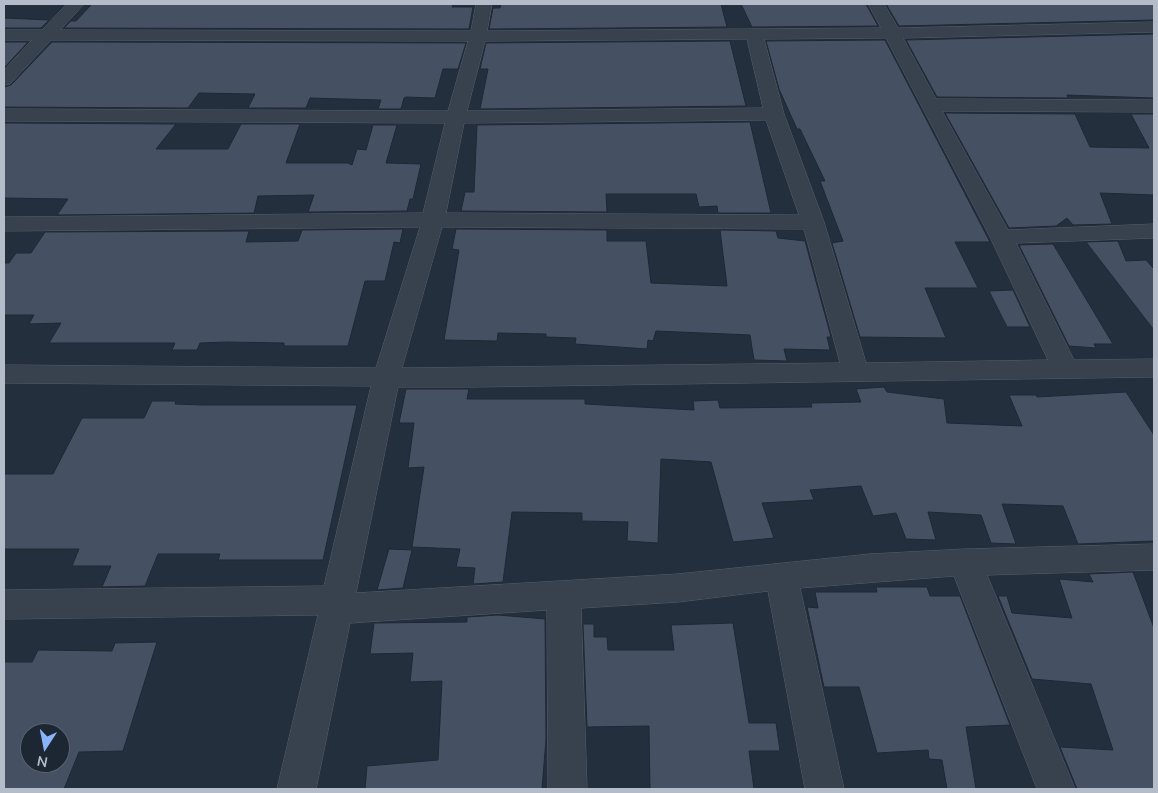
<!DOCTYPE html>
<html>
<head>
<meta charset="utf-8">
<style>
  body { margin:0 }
  #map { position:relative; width:1158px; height:793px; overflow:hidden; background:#242f3e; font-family:Mulish,sans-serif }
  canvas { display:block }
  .frame { position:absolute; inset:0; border:5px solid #b4bcc9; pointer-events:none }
  .north { position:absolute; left:20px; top:723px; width:50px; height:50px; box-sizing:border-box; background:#1d2633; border:1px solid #59626f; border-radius:50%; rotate:191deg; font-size:14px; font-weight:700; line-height:20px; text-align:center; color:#b4bcc9 }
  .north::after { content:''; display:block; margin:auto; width:18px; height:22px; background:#8ab4f8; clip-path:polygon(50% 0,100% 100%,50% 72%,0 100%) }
</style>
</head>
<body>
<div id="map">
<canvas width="1158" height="793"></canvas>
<div class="frame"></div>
<div class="north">N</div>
</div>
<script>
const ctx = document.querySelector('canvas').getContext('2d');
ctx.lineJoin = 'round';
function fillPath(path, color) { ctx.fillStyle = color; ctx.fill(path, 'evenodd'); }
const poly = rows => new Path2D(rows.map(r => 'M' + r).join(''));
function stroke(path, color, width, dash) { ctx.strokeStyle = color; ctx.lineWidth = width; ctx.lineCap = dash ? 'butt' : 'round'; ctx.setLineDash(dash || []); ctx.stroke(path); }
const building = poly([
  [92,4,453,4,452,7,473,7,469,29,64,28,71,21,76,21,92,4],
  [501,4,721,4,727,27,489,29,493,8,500,8,501,4],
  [741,4,866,4,878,26,752,27,741,4],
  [886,4,1154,4,1154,20,899,26,886,4],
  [4,18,49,20,41,28,4,28,4,18],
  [1154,34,1154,98,1067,95,1068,98,937,97,906,40,1154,34],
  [885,40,990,242,955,242,978,288,925,288,946,338,860,337,832,243,843,241,820,181,825,181,800,129,797,129,779,89,766,41,885,40],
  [730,41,746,106,480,109,488,69,480,69,486,43,730,41],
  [4,42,28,42,4,68,4,42],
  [52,42,466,43,458,69,443,69,435,98,406,97,404,98,401,109,378,109,381,100,310,98,306,108,248,108,255,94,199,93,188,108,4,107,4,87,11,85,52,42],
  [945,113,1075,114,1090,147,1149,148,1131,114,1154,114,1154,195,1100,193,1112,224,1073,225,1067,218,1056,226,1009,228,945,113],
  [750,122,771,213,718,213,717,206,699,207,696,194,606,194,607,212,461,211,465,192,474,192,477,125,750,122],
  [4,123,176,124,156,149,228,149,241,124,300,124,286,163,348,163,352,165,357,149,366,150,373,125,397,125,386,163,421,164,413,199,410,199,407,211,308,212,314,195,258,196,254,213,57,215,68,199,4,198,4,123],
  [403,229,400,243,394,242,385,281,365,281,348,346,284,346,284,343,227,342,200,343,197,350,172,350,175,343,49,343,61,323,29,324,34,315,4,315,4,263,9,263,16,253,31,253,45,232,249,231,246,242,298,241,302,230,403,229],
  [456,229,607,230,607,241,646,241,651,283,727,286,720,230,776,231,778,238,805,241,831,337,827,337,830,350,784,349,787,361,754,360,750,335,656,331,653,341,648,340,647,349,575,344,576,338,546,337,546,334,498,333,497,341,444,340,459,250,452,249,456,229],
  [1118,241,1126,261,1146,260,1154,269,1154,330,1086,242,1118,241],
  [1053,244,1113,344,1094,344,1096,348,1069,346,1019,245,1053,244],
  [1013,290,1030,327,1007,327,989,291,1013,290],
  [884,387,887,392,944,399,947,423,1022,426,1009,395,1036,395,1037,397,1126,392,1154,435,1154,541,1078,544,1063,506,1002,504,1016,544,991,543,981,515,928,512,936,540,906,539,896,513,873,516,861,486,810,490,814,500,762,503,774,538,733,542,711,462,661,459,658,543,627,541,628,522,582,521,582,513,512,512,503,582,473,584,475,568,456,567,460,549,412,547,424,467,408,468,414,423,399,423,406,389,469,389,467,399,585,399,585,404,694,410,693,401,718,400,720,408,812,407,811,403,861,402,856,389,884,387],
  [152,401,176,401,175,404,203,405,357,405,323,560,218,560,220,554,158,554,145,586,102,587,111,566,72,566,79,549,4,549,4,474,53,474,82,418,144,418,152,401],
  [389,549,412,550,403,588,377,590,389,549],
  [1133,572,1154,628,1154,789,1077,789,1060,747,1113,750,1091,684,1032,679,998,596,1007,596,1012,613,1072,618,1059,579,1093,582,1089,574,1133,572],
  [876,587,927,587,930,596,960,596,1010,725,966,727,976,789,947,789,942,760,929,759,928,750,877,753,859,687,824,687,807,607,818,608,815,592,877,592,876,587],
  [498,615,545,619,546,739,542,789,365,789,367,766,438,760,442,681,410,682,413,653,370,654,374,623,467,622,467,617,498,615],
  [733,623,749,723,776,723,780,751,749,751,754,789,650,789,649,726,587,727,583,624,594,624,594,637,607,637,608,650,674,650,671,625,733,623],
  [157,642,123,751,79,752,64,789,4,789,4,662,32,662,38,650,112,651,115,643,157,642],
  [30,733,60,733,60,763,30,763,30,733]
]);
const minor = poly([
  [67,4,84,4,60,30,471,31,476,4,492,4,487,31,881,28,868,4,884,4,898,28,1154,22,1154,32,903,38,936,99,1154,100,1154,112,942,111,1008,230,1154,224,1154,238,1016,243,1074,360,1154,359,1154,377,473,387,398,387,356,593,678,574,870,554,965,549,1154,544,1154,570,987,575,1075,789,1037,789,954,576,800,588,844,789,805,789,768,591,678,602,581,608,587,789,548,789,547,610,350,623,316,789,277,789,318,615,4,619,4,590,324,586,371,386,4,383,4,365,376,368,420,227,4,231,4,217,423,213,445,123,4,121,4,109,448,111,468,41,51,40,10,84,4,85,4,70,32,40,4,40,4,30,42,30,67,4],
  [886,38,990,237,1048,360,866,363,824,222,784,114,764,39,886,38],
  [747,39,763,108,467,111,485,41,747,39],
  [766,120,799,215,446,213,464,123,766,120],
  [442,227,804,229,840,363,402,368,442,227]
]);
fillPath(building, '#455162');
stroke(building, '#1f2835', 1);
stroke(minor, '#565f6c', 1);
fillPath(minor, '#38414e');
</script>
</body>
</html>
